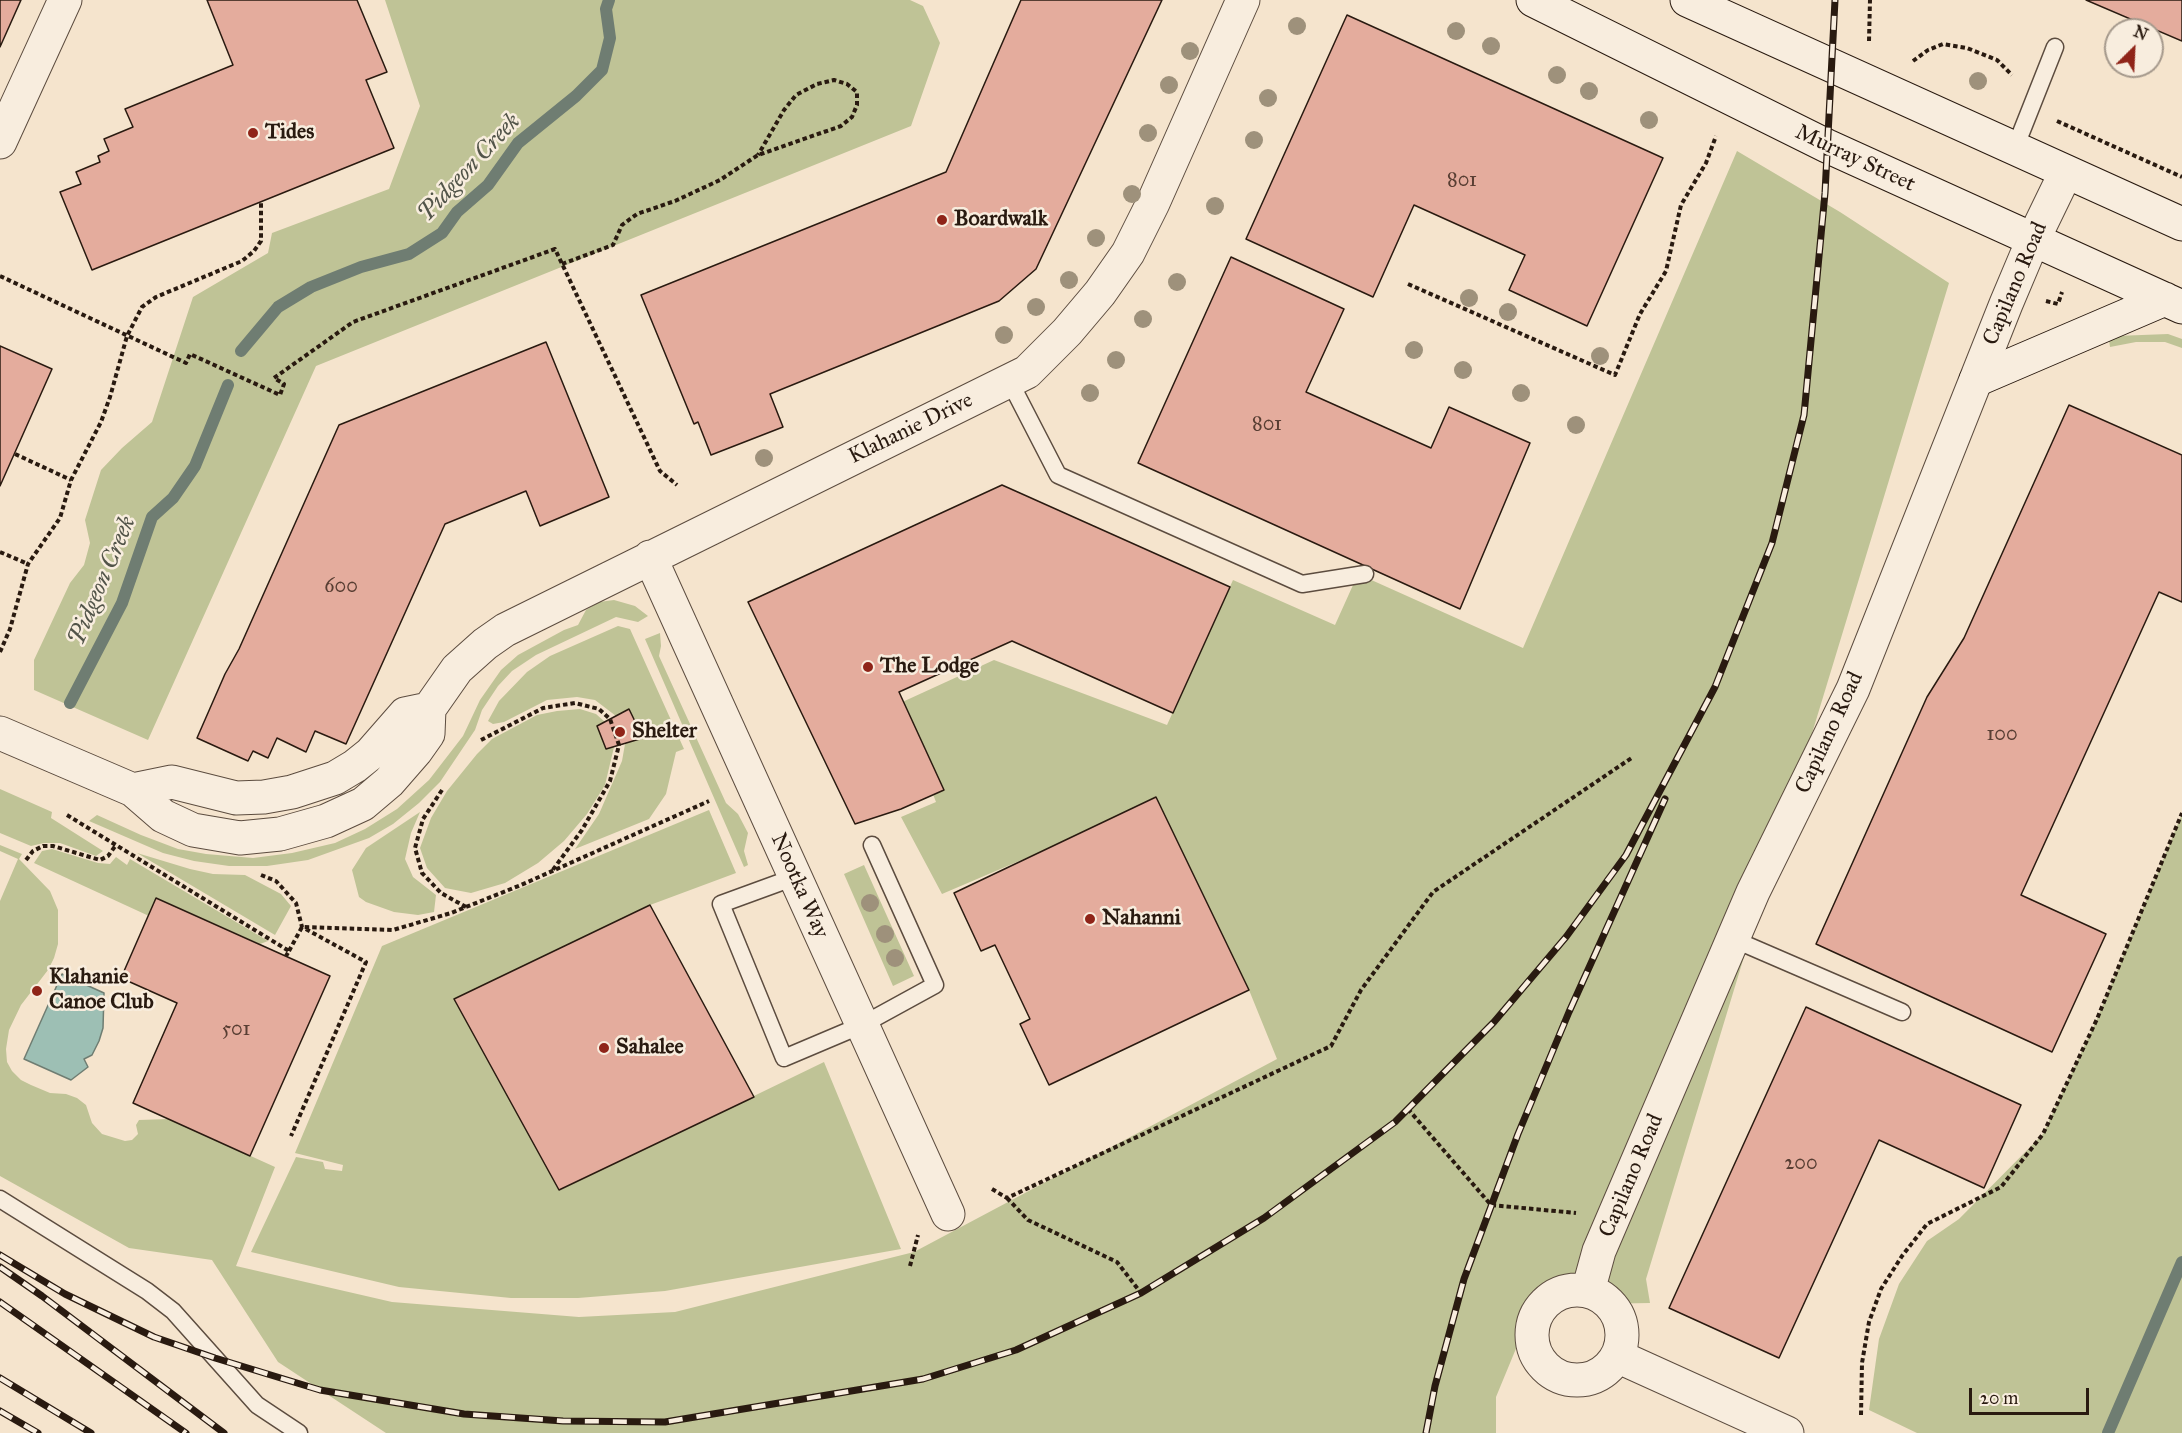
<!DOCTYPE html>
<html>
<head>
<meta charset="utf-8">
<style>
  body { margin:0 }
  #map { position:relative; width:2182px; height:1433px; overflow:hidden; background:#f5e4cd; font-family:"IM FELL Great Primer",serif }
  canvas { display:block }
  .north { position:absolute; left:2104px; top:18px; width:60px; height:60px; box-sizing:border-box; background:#f8edde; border:2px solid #a5998c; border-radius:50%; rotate:24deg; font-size:16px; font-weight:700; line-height:24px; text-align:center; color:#291a10 }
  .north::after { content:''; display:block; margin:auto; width:21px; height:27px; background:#8f2418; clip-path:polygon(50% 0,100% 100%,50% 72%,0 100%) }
  .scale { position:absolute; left:1969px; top:1388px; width:120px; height:27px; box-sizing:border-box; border:3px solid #291a10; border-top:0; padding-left:8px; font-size:18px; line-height:21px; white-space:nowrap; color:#291a10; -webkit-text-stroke:4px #f8edde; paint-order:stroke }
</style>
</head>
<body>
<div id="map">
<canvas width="2182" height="1433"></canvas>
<div class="north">N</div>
<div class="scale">20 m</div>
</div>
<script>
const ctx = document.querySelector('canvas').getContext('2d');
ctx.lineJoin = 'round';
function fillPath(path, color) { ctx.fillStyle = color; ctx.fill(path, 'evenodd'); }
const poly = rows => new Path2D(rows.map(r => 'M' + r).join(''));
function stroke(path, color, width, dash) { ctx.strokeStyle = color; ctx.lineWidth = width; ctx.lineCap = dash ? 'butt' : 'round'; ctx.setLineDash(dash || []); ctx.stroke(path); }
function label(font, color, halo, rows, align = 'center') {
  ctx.font = font + ' "IM FELL Great Primer",serif'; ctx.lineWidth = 5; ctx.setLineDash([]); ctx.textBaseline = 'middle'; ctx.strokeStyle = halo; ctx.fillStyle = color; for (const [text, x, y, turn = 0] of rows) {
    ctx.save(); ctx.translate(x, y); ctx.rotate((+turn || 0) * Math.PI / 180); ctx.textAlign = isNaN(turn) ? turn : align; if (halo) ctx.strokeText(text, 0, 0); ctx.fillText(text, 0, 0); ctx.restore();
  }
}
const green = poly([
  [385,0,910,0,923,6,940,43,911,126,316,366,148,740,34,690,34,660,70,583,84,565,90,543,85,520,101,470,122,448,152,422,193,297,268,253,272,233,389,189,420,106],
  [1737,151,1840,212,1949,283,1646,1279,1650,1303,1534,1305,1496,1397,1496,1433,386,1433,278,1362,212,1260,129,1248,0,1176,0,901,18,859,0,851,0,845,22,854,19,859,50,891,58,910,58,944,54,958,48,970,21,1005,9,1030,6,1049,7,1062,12,1071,21,1080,31,1085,50,1093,66,1094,77,1098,86,1105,92,1123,102,1134,125,1141,132,1140,138,1134,136,1125,139,1120,169,1119,275,1167,236,1266,392,1302,579,1317,675,1312,914,1252,1277,1059,1249,990,1157,802,942,894,901,817,936,802,898,704,994,660,1167,725,1233,580,1335,625,1358,574,1523,648],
  [2168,334,2182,339,2182,348,2165,342,2136,342,2110,347,2109,340,2116,336],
  [614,600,635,606,648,616,638,622,616,617,536,655,512,671,498,686,482,710,475,730,440,782,419,803,393,824,369,838,308,860,267,866,229,866,194,861,163,853,89,821,97,815,141,835,178,849,206,854,253,858,292,853,335,843,365,829,397,809,429,780,463,736,480,700,501,670,518,655,564,630,578,625,586,610,599,602],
  [618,626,630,629,684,749,676,752,666,794,649,819,575,849,599,814,622,761,625,744,616,716,595,700,577,697,547,700,504,722,493,724,488,721,499,701,527,672,550,656],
  [660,633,661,646,659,656,726,803,738,814,748,833,744,851,748,865,744,867,645,639],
  [580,709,596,714,605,722,614,747,605,785,587,814,564,841,538,863,505,883,471,893,445,888,427,868,420,848,431,818,447,791,477,754,492,739,537,715,557,711],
  [0,789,52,812,51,818,103,851,96,856,60,843,44,843,31,846,0,833],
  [709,810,736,873,650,905,454,999,560,1190,824,1062,901,1249,665,1291,578,1298,511,1298,399,1287,251,1252,296,1157,323,1162,325,1169,342,1171,343,1165,295,1153,382,946],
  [420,812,411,833,405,859,413,877,436,895,434,912,418,915,394,912,366,902,359,897,352,870,366,848],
  [2182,814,2182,1433,1917,1433,1869,1410,1879,1339,1899,1284,1927,1241,1959,1219,2043,1134,2097,1019],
  [52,849,98,863,110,864,116,857,127,865,130,859,268,941,260,944,157,898,149,916,34,863,42,851],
  [137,853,190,869,213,874,245,875,281,894,291,906,275,935],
  [864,865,914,976,893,986,844,874]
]);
const water = poly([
  [62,974,104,993,103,1028,99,1041,92,1055,84,1059,88,1067,71,1080,24,1059,62,974]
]);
const stream = poly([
  [241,351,278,307,311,287,361,267,409,254,442,233,457,212,488,185,518,143,576,96,602,70,610,38,606,9,609,0],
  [70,703,122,603,152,517,173,498,195,466,228,385],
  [2108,1433,2182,1262]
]);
const building = poly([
  [0,0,21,0,0,47,0,0],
  [207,0,357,0,387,72,366,80,394,148,92,270,60,192,81,184,76,172,100,162,98,156,109,151,104,139,133,127,125,109,233,65,207,0],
  [1021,0,1162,0,1036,269,999,301,770,394,783,427,711,455,698,422,694,424,641,295,946,172,1021,0],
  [2086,0,2182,0,2182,41,2086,0],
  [1347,15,1663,158,1587,326,1509,290,1525,255,1414,205,1373,297,1246,239,1347,15],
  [1231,257,1344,309,1306,392,1431,448,1449,407,1530,443,1460,609,1138,463,1231,257],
  [546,342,609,497,540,526,526,491,445,524,346,744,315,731,306,752,277,738,268,758,253,751,248,761,197,738,225,674,239,649,339,425,546,342],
  [0,346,52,369,0,486,0,346],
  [2069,405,2182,455,2182,602,2159,592,2021,895,2106,934,2052,1052,1816,944,1927,697,1964,638,2069,405],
  [1002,485,1230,587,1173,713,1012,641,899,692,944,790,901,809,855,824,748,602,1002,485],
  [629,709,643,738,606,749,597,726,629,709],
  [1156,797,1249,990,1049,1085,1020,1024,1030,1019,995,945,981,951,954,893,1156,797],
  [156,898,330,976,250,1156,133,1103,177,1003,121,978,156,898],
  [650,905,754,1097,559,1190,454,999,650,905],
  [1806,1007,2021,1105,1984,1188,1879,1140,1779,1358,1669,1308,1806,1007]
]);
const path = poly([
  [1869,41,1870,0],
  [1913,61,1928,50,1943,44,1967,48,1997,60,2012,75],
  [2057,121,2182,177],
  [562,264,613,245,622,225,637,214,675,201,720,180,758,155,841,126,852,117,857,105,857,92,847,84,834,80,817,84,796,95,784,110,758,155],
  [0,276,186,363,190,354,280,395,284,384,274,378,353,322,555,249,660,471,677,485],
  [1408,284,1615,375,1640,314,1666,271,1681,205,1706,163,1716,136],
  [2046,301,2058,304,2062,292],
  [15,454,71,480],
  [0,552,28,564],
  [0,652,10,629,28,564,60,518,71,480,101,422,110,397,127,336,142,307,156,297,242,261,254,251,261,241,261,201],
  [481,740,543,708,575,703,599,709,610,719,619,745,610,781,582,830,552,871],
  [442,790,423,819,415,848,422,873,441,893,466,907],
  [67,815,289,951,286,956],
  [26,860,33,851,43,846,53,846,100,860,108,856,116,845],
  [261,875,276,881,296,903,302,927,366,962,291,1136],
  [289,951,302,927,393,930,451,913,521,885,709,801],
  [1408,1109,1491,1205,1576,1213],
  [992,1189,1007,1198,1331,1046,1361,990,1433,892,1633,757],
  [1007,1198,1028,1220,1117,1262,1141,1293],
  [910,1266,918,1235],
  [1861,1415,1862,1363,1869,1322,1881,1289,1902,1256,1927,1224,2001,1187,2043,1134,2097,1019,2182,813]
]);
const lane = poly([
  [2015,148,2055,47],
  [1009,380,1058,475,1302,584,1365,574],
  [795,877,721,904,784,1058,862,1025,935,985,872,845],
  [1733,939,1902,1012],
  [0,1199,147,1291,173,1311,257,1405,299,1433]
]);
const street = poly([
  [0,142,65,0],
  [650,557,948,1214],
  [0,733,133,790,163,816,193,830,240,838,280,834,326,821,363,804,389,782,416,751,428,734,429,709,457,669,485,644,505,630,1027,372,1067,332,1100,293,1128,253,1153,203,1243,0],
  [133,790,172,782,236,798,264,797,292,792,335,778,355,766,370,754,405,714,429,709],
  '1532 1335a45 45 0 1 1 90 0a45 45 0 1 1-90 0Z',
  [1588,1291,1599,1251,1753,892,1853,689,2006,304,2033,240,2066,172],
  [1617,1356,1787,1433]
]);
const secondary = poly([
  [1533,0,1827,146,2182,307],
  [1687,0,2182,224],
  [1976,380,2165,299]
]);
const rail = poly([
  [0,1255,65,1294,154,1337,215,1358,320,1390,464,1414,563,1421,665,1422,923,1379,1016,1350,1141,1293,1264,1218,1395,1122,1494,1022,1566,937,1626,855,1715,687,1772,543,1804,415,1825,193,1835,0],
  [0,1267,42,1296,224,1433],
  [0,1302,186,1433],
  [0,1378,91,1433],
  [0,1411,38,1433],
  [1426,1433,1435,1386,1464,1279,1518,1134,1569,1012,1665,799]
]);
const trees = [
  [1297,26],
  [1456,31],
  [1491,46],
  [1190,51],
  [1557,75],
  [1978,81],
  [1169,85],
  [1589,91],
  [1268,98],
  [1649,120],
  [1148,133],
  [1254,140],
  [1132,194],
  [1215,206],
  [1096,238],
  [1069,280],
  [1177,282],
  [1469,298],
  [1036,307],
  [1508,312],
  [1143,319],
  [1004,335],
  [1414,350],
  [1600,356],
  [1116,360],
  [1463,370],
  [1090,393],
  [1521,393],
  [1576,425],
  [764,458],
  [870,903],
  [885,934],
  [895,958]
];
const markers = [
  [253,133,6,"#8f2418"],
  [942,220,6,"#8f2418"],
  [868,667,6,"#8f2418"],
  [620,732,6,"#8f2418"],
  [1090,919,6,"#8f2418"],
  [37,991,6,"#8f2418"],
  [604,1048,6,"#8f2418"]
];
const numberNames = [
  ["801",1462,181],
  ["801",1267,425],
  ["600",341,587],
  ["100",2002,735],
  ["501",236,1030],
  ["200",1801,1164]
];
const poiNames = [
  ["Tides",265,133],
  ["Boardwalk",954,220],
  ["The Lodge",880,667],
  ["Shelter",632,732],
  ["Nahanni",1102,919],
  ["Klahanie",49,978],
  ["Canoe Club",49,1003],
  ["Sahalee",616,1048]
];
const streetNames = [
  ["Murray Street",1855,159,25],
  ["Capilano Road",2016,284,-67],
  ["Klahanie Drive",911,429,-26],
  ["Capilano Road",1830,733,-65],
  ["Nootka Way",799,886,66],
  ["Capilano Road",1632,1176,-67]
];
const waterNames = [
  ["Pidgeon Creek",470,168,-47],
  ["Pidgeon Creek",103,581,-67]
];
fillPath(green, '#bfc396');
fillPath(water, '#9dbfb4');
stroke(water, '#6f7d72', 1.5);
stroke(stream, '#6f7d72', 12);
fillPath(building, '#e4ac9d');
stroke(building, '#291a10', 1.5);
stroke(lane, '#5c4c3f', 19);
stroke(street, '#5c4c3f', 35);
stroke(secondary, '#291a10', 35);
stroke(path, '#291a10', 4, [4.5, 3]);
stroke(lane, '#f8edde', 16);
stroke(street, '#f8edde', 33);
stroke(secondary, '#f8edde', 33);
stroke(rail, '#291a10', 7);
stroke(rail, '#f8edde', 4.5, [14]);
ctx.fillStyle = '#9e917b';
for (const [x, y] of trees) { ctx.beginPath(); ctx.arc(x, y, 9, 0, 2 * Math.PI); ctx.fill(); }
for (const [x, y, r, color] of markers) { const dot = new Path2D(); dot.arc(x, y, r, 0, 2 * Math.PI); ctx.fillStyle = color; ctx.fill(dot); stroke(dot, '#f8edde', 2); }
label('20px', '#583e33', null, numberNames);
label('bold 22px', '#291a10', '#f8edde', poiNames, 'left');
label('22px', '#291a10', '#f8edde', streetNames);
label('italic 24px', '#525449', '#f8edde', waterNames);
</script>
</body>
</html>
